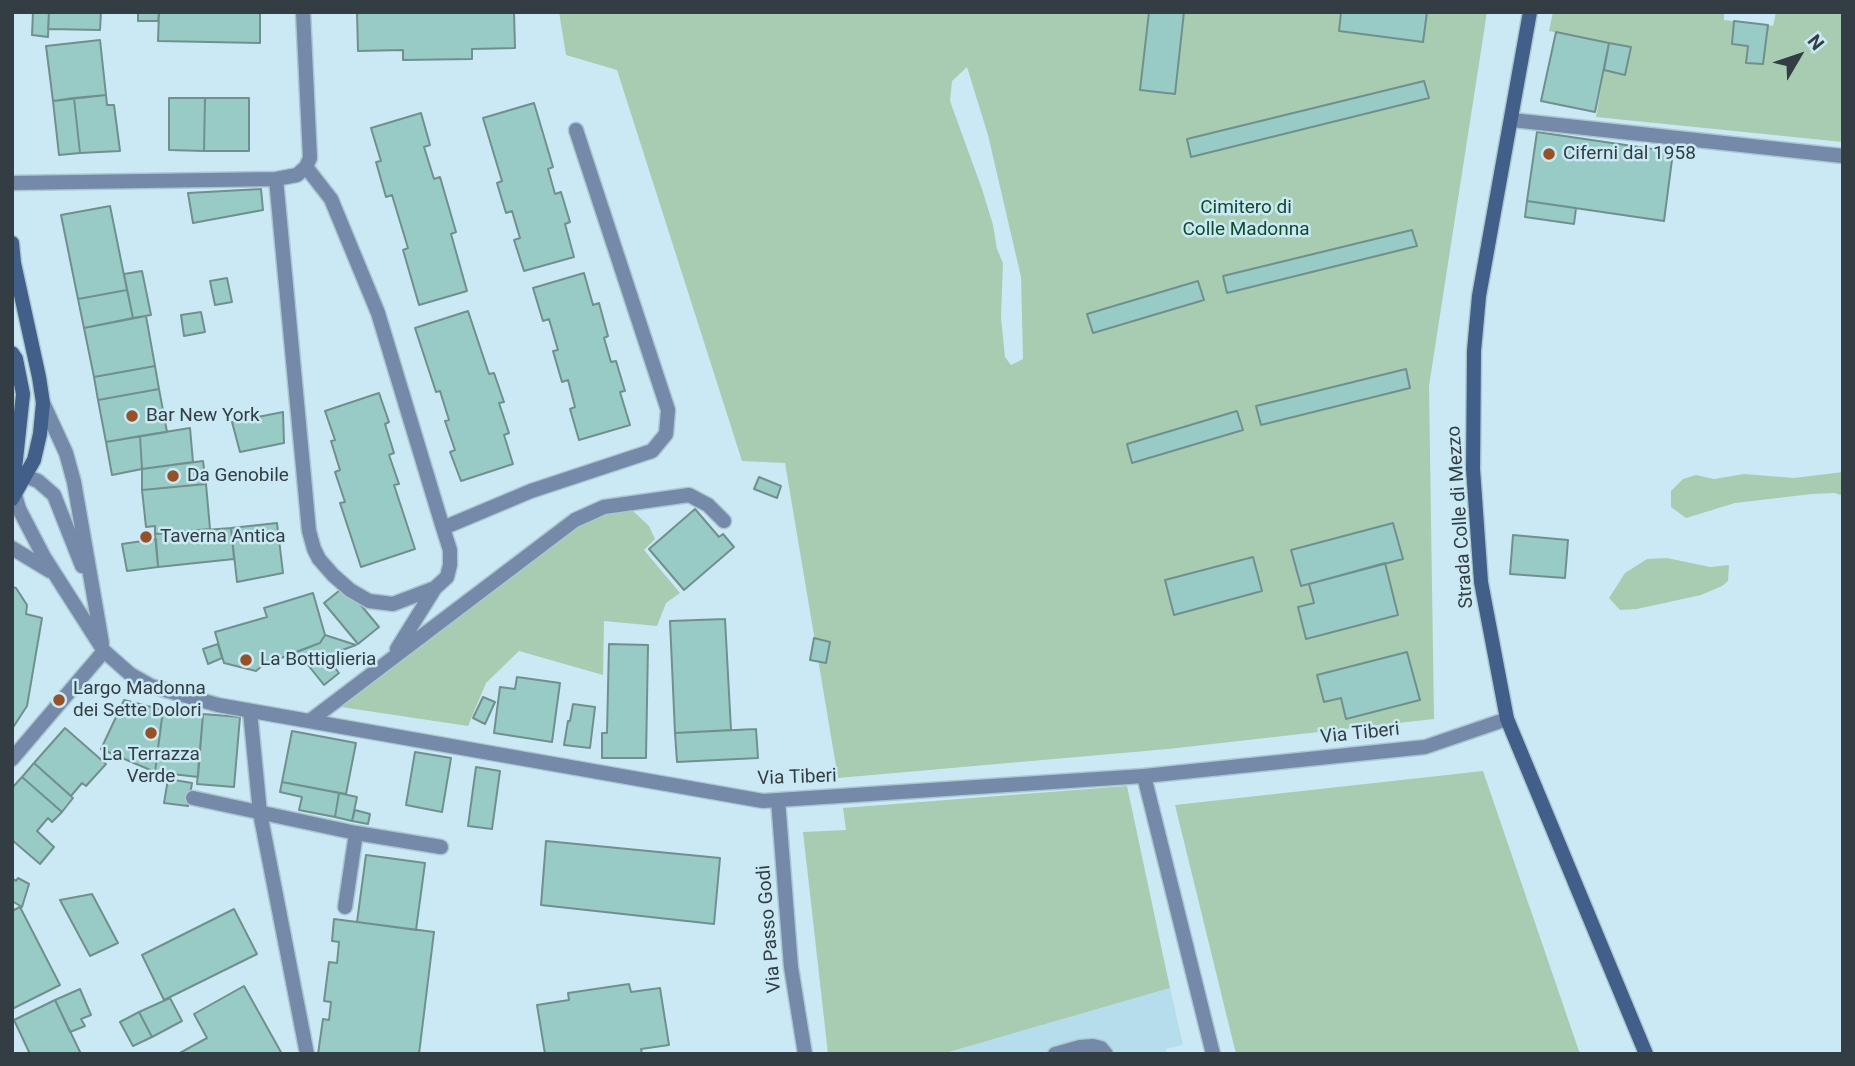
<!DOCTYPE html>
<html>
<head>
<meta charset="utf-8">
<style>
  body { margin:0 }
  #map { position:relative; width:1855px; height:1066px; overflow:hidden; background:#cae9f5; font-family:Roboto,sans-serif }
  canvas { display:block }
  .frame { position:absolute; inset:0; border:14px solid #323e43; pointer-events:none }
  .north { position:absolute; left:1764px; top:21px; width:70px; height:70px; -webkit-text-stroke:5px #cae9f5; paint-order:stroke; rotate:51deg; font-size:19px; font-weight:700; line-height:28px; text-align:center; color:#323e43 }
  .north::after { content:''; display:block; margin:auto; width:24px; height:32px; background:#323e43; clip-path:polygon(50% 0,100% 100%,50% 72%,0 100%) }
</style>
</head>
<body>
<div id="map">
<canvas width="1855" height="1066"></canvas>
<div class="frame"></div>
<div class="north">N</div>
</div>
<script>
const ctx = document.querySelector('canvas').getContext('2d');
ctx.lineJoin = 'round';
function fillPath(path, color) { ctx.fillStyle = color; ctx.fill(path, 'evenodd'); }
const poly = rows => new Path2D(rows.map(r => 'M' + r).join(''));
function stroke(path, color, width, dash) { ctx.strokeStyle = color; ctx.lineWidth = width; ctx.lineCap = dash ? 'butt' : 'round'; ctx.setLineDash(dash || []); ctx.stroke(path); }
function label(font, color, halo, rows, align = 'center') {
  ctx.font = font + ' Roboto,sans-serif'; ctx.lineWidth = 5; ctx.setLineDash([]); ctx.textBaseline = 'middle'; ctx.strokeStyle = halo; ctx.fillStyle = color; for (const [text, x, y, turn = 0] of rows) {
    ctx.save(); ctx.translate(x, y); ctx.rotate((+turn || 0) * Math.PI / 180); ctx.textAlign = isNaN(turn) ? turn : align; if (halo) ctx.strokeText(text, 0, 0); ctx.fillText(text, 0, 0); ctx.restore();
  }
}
const built = poly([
  [1170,988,1183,1045,1166,1049,1167,1054,942,1054]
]);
const green = poly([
  [559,12,1487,12,1429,386,1434,719,1168,749,838,778,785,463,742,461,617,70,566,55],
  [967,67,988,135,1021,277,1023,359,1011,365,1005,357,1001,317,1003,263,997,249,993,225,982,189,950,101,952,81],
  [1553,12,1724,12,1724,20,1773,26,1776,12,1843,12,1843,142,1596,117,1604,70,1625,75,1631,47,1549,31],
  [1843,472,1843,496,1835,493,1812,494,1735,503,1686,518,1671,507,1671,491,1683,479,1696,475,1714,479,1744,474,1794,478],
  [612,508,631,509,649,526,655,539,644,550,680,593,666,603,657,626,604,621,603,675,519,651,486,683,468,726,341,707,553,538],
  [1667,558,1710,567,1729,565,1728,581,1722,586,1701,595,1637,609,1620,610,1609,598,1625,573,1647,559],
  [1483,771,1580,1054,1236,1054,1175,805],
  [1127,786,1170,988,942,1054,828,1054,803,832,846,830,843,808]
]);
const building = poly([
  [33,12,49,12,48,37,32,35,33,12],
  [49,12,101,12,100,30,48,29,49,12],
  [138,12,159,12,158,21,138,21,138,12],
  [159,12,260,12,260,43,158,41,159,12],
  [357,12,514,12,515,48,472,49,472,59,403,60,403,50,358,51,357,12],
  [1149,12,1184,12,1175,94,1140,90,1149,12],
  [1341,12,1427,12,1423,42,1339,31,1341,12],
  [1734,21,1768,25,1763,64,1746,63,1748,46,1732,44,1734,21],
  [1556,32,1609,43,1595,112,1541,101,1556,32],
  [100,40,106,95,53,101,46,46,100,40],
  [1609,43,1631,47,1625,75,1604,70,1609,43],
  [1424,81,1429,98,1191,157,1187,139,1424,81],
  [106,95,107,105,114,105,120,151,80,153,74,98,106,95],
  [74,98,80,153,59,155,53,101,74,98],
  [169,98,205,98,204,151,169,150,169,98],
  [205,98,249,98,249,151,204,151,205,98],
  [534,103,553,167,548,169,555,194,561,192,570,222,565,224,574,257,524,271,514,240,520,238,512,211,506,213,497,183,502,181,483,118,534,103],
  [421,113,430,145,424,147,434,179,440,177,456,232,451,234,467,291,419,305,403,250,408,248,392,195,386,197,376,162,381,161,371,128,421,113],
  [1537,132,1673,152,1664,221,1527,201,1537,132],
  [261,189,263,210,193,223,188,193,261,189],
  [1527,201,1576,208,1574,224,1525,217,1527,201],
  [110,206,127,290,78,299,61,215,110,206],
  [1412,230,1417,246,1227,293,1223,276,1412,230],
  [142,271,151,315,133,318,124,274,142,271],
  [584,273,593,305,599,303,608,336,604,338,611,362,616,361,625,391,620,392,630,425,579,440,570,409,575,407,568,380,562,382,553,351,558,350,549,319,543,321,533,288,584,273],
  [227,278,232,302,215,305,210,281,227,278],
  [1198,281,1204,300,1093,333,1087,314,1198,281],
  [127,290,133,318,84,328,78,299,127,290],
  [468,311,489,374,494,373,504,402,499,403,509,433,504,435,513,464,461,481,450,452,455,450,445,421,449,420,440,391,436,392,415,328,468,311],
  [201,312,205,332,184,336,181,315,201,312],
  [146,316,155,366,94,377,84,328,146,316],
  [155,366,159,389,98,400,94,377,155,366],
  [1406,369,1410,388,1261,425,1256,406,1406,369],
  [159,389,167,432,106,442,98,400,159,389],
  [379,393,389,422,385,424,394,453,389,455,399,484,394,485,415,549,361,567,340,503,345,502,335,472,340,470,331,441,335,440,325,411,379,393],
  [1237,411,1243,430,1132,463,1127,444,1237,411],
  [283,412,284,443,240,452,232,422,283,412],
  [190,428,193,462,142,469,140,436,190,428],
  [140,436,142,469,112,475,106,442,140,436],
  [203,461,206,484,142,490,142,469,203,461],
  [759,477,781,486,777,498,754,489,759,477],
  [206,484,210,529,155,534,155,526,146,527,142,490,206,484],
  [695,509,719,537,723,534,734,547,684,590,649,549,695,509],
  [277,523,283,573,237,582,231,528,277,523],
  [1393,523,1403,559,1301,586,1291,550,1393,523],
  [231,528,234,559,158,567,155,534,231,528],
  [1513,535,1568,540,1565,578,1510,574,1513,535],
  [156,539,158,567,127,571,122,544,156,539],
  [1253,557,1262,591,1174,615,1165,580,1253,557],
  [1385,563,1398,615,1306,639,1298,607,1314,603,1309,584,1385,563],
  [345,586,379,627,358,644,324,603,345,586],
  [12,587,16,588,27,605,26,614,42,618,27,706,12,729,12,587],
  [313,593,325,635,320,643,263,665,256,671,224,663,215,632,267,617,264,608,313,593],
  [725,619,731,730,675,733,670,621,725,619],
  [325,635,356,645,337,652,332,664,339,673,324,685,304,660,288,655,320,643,325,635],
  [814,638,830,642,826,663,810,660,814,638],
  [218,644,222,658,208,664,203,649,218,644],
  [609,644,648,645,646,758,602,758,602,733,607,733,609,644],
  [1407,652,1420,700,1346,719,1341,698,1324,702,1317,675,1407,652],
  [517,677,560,683,552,742,494,733,500,687,515,689,517,677],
  [483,697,495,702,485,724,473,718,483,697],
  [124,700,163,710,155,772,101,749,124,700],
  [573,704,595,707,590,748,564,745,568,721,570,721,573,704],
  [163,710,203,714,198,777,155,772,163,710],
  [203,714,240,717,234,787,197,784,203,714],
  [65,728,106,764,86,786,82,783,71,796,34,763,65,728],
  [756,729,758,758,677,762,675,733,756,729],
  [292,731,356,743,346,794,282,782,292,731],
  [415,752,451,758,442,812,406,805,415,752],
  [34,763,73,798,62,812,22,777,34,763],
  [476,767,500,771,492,829,468,826,476,767],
  [22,777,62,812,52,822,48,818,37,831,54,847,40,864,12,840,12,788,22,777],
  [168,779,192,783,188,806,164,803,168,779],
  [282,782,339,793,335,817,299,810,302,797,280,792,282,782],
  [339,793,357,797,352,821,335,817,339,793],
  [355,810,370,814,368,824,352,821,355,810],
  [546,841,720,858,714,924,541,905,546,841],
  [366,855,425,863,416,930,357,922,366,855],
  [12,878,16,881,18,878,29,884,22,907,12,901,12,878],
  [92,894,118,943,90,956,60,900,92,894],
  [20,907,60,985,12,1009,12,911,20,907],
  [234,909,257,954,164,1000,142,955,234,909],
  [334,919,434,932,419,1054,318,1054,323,1019,329,1020,331,1002,324,1001,329,962,337,963,339,942,332,941,334,919],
  [629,984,631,992,660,988,669,1045,641,1049,642,1054,545,1054,537,1005,569,1000,568,993,629,984],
  [244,986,282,1054,178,1054,207,1038,194,1014,244,986],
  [80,989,91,1015,81,1019,85,1026,70,1032,55,1000,80,989],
  [170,998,182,1021,152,1037,139,1012,170,998],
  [55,1000,81,1054,30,1054,14,1020,55,1000],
  [139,1012,152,1037,133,1046,120,1022,139,1012]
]);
const lane = poly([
  [1512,120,1843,156],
  [306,167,331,199,378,313,443,528,531,491,652,451,666,434,668,410,576,130],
  [276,179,309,531,314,549,319,559,333,575,350,590,369,601,393,604,435,588],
  [12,183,276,179,297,175,306,167,310,158,303,12],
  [397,649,435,588,447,577,450,565,450,550,443,528],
  [250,711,260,813,307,1054],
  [311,720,575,520,604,507,689,495,708,505,724,521],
  [1144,776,1213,1054],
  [193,798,356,833,441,847],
  [345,907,356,833],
  [1055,1054,1080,1047,1093,1046,1101,1048,1106,1054]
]);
const street = poly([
  [43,403,66,453,74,482,102,643],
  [15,472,38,481,54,495,82,566],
  [15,495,19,509,44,557,104,651,130,674,151,686,218,705,763,801,1144,776,1425,747,1507,719],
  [12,548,50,571],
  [12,759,104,651],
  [778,800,791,967,805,1054]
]);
const secondary = poly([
  [1530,12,1479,296,1474,351,1473,469,1481,582,1507,719,1646,1054],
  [12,243,14,263,39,377,43,403,40,434,34,460,12,499],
  [12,353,16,359,23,394,14,478,15,493]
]);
const markers = [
  [1549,154,7,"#975128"],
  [132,416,7,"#975128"],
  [173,476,7,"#975128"],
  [146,537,7,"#975128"],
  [246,660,7,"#975128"],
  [59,700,7,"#975128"],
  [151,733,7,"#975128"]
];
const poiNames = [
  ["Ciferni dal 1958",1563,154],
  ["Bar New York",146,416],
  ["Da Genobile",187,476],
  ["Taverna Antica",160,537],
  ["La Bottiglieria",260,660],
  ["Largo Madonna",73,689],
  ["dei Sette Dolori",73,711],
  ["La Terrazza",151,755,"center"],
  ["Verde",151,777,"center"]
];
const parkNames = [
  ["Cimitero di",1246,208],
  ["Colle Madonna",1246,230]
];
const streetNames = [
  ["Strada Colle di Mezzo",1461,517,-94],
  ["Via Tiberi",1360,734,-6],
  ["Via Tiberi",797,778,-2],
  ["Via Passo Godi",770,929,-95]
];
fillPath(built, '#b6ddec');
fillPath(green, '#a8ccb2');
fillPath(building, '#98cbc5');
stroke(building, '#70908d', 2);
stroke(lane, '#acc7d1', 17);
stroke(street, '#acc7d1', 17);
stroke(secondary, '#acc7d1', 17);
stroke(lane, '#758aa8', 14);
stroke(street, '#758aa8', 14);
stroke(secondary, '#425f89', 14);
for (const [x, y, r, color] of markers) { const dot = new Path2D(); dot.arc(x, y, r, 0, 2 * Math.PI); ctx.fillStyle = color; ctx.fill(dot); stroke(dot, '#cae9f5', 2.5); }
label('19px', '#323e43', '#cae9f5', poiNames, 'left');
label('19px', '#114c2a', '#cae9f5', parkNames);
label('19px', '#323e43', '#cae9f5', streetNames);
</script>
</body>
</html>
